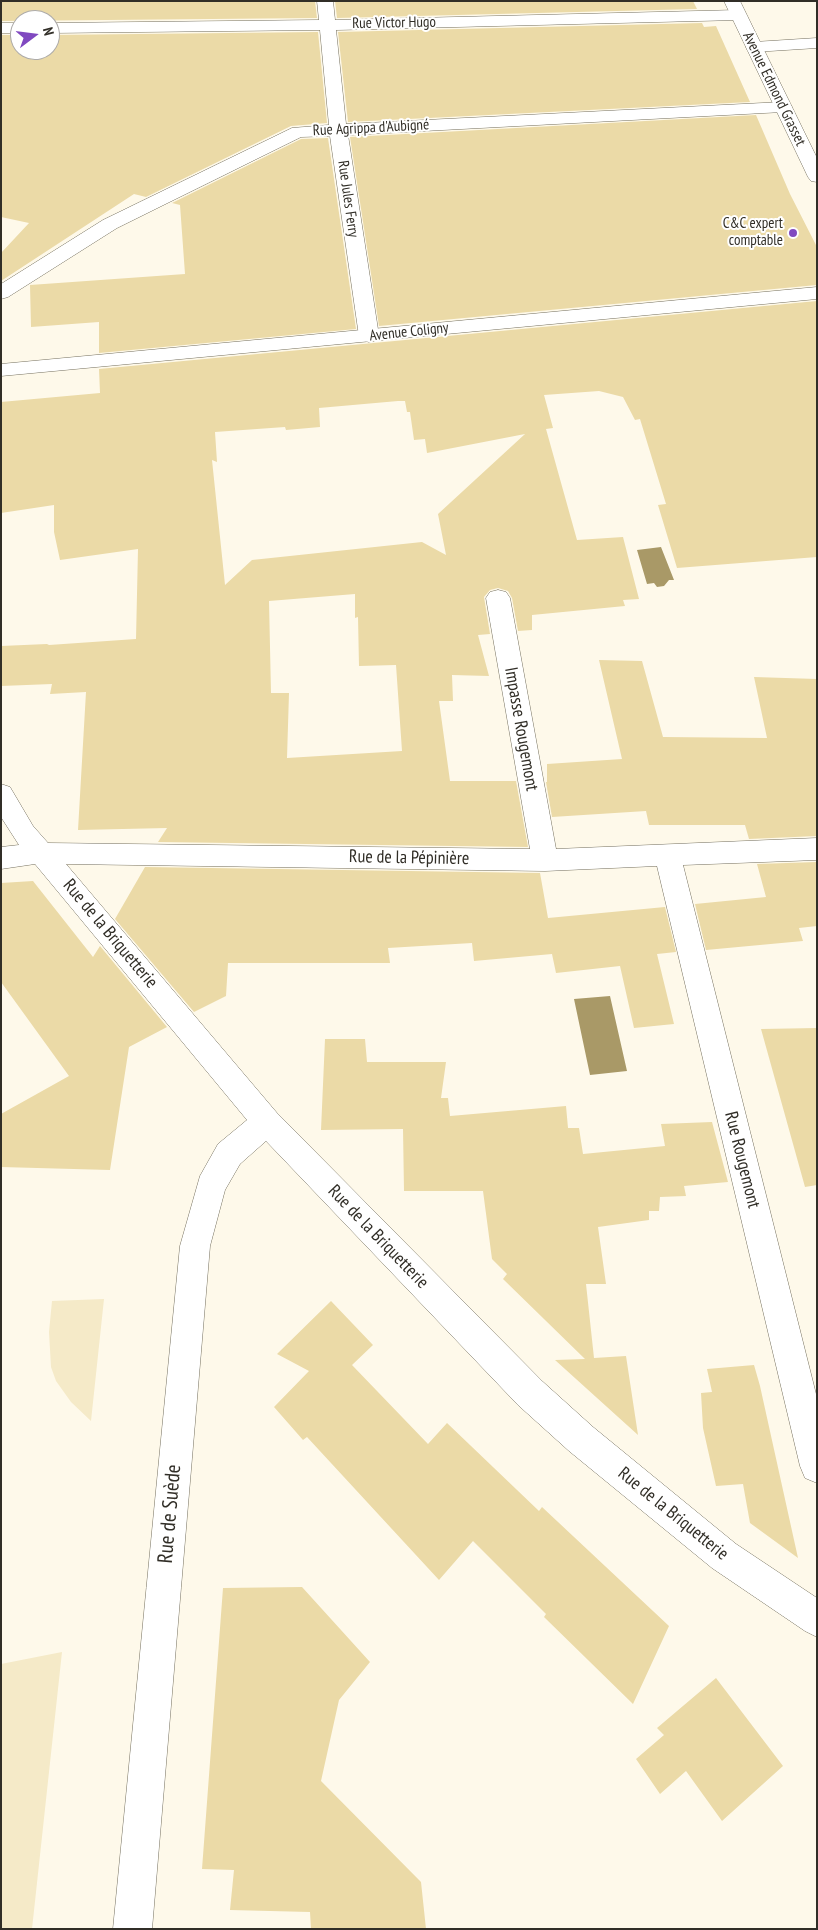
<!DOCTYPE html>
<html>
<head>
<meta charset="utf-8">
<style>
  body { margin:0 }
  #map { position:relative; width:818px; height:1930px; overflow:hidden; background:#fef9ea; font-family:"PT Sans Narrow",sans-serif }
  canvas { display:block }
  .frame { position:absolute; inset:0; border:2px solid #312e27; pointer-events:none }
  .north { position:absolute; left:10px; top:10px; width:50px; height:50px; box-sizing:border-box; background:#fff; border:1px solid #adaba9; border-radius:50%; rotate:75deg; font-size:14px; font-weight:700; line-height:20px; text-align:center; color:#312e27 }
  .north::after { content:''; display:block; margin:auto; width:18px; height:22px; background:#8049c0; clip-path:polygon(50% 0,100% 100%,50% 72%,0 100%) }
</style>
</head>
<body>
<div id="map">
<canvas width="818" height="1930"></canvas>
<div class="frame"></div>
<div class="north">N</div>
</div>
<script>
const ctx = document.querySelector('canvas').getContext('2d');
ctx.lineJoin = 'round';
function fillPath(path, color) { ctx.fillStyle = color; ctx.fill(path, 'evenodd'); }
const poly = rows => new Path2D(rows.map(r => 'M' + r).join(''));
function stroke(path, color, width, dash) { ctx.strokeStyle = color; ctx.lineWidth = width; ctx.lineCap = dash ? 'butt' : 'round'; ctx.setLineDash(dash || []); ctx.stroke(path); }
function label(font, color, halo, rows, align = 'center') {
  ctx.font = font + ' "PT Sans Narrow",sans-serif'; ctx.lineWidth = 4; ctx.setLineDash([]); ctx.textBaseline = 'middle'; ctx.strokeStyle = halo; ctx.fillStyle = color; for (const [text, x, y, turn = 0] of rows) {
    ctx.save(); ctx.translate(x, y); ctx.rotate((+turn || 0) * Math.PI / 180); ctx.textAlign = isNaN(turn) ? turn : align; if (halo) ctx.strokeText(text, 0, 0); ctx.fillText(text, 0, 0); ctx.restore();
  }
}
const green = poly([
  [104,1299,91,1421,71,1402,56,1381,51,1367,49,1332,52,1301],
  [62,1652,32,1929,1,1929,1,1664]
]);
const water = poly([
  [661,547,674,580,669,580,664,586,657,587,654,583,647,584,637,550],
  [610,996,627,1071,590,1075,574,999]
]);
const building = poly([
  [1,1,315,1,317,18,1,21],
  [335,1,693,1,697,9,337,18],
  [702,23,704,27,716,26,750,102,348,122,338,32],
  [318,32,327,123,291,126,146,197,134,194,1,281,1,253,29,223,1,217,1,35,20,35,20,50,50,50,50,35],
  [756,115,790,194,817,247,817,285,379,326,350,137],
  [328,138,356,329,99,353,99,322,31,327,30,285,185,274,180,205,172,203,301,139],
  [817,301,817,557,677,568,658,505,666,504,640,419,635,420,623,397,599,391,544,395,553,428,546,429,577,540,623,537,639,599,623,600,625,606,532,615,532,630,518,631,512,598,508,591,498,588,490,590,484,597,490,634,478,635,489,676,452,675,453,701,439,701,450,781,516,781,528,847,158,842,167,828,78,830,86,692,50,694,52,684,1,686,1,646,47,644,49,645,136,639,138,549,60,560,54,532,54,505,1,513,1,402,100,393,99,369],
  [398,401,405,401,407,412,410,412,414,440,425,439,427,453,525,434,438,514,446,555,422,542,252,560,225,585,212,460,217,462,215,432,285,427,286,430,320,427,319,408],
  [355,594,355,618,358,617,359,666,396,665,402,751,287,758,289,693,271,693,269,601],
  [599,660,642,661,663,737,767,738,754,677,817,679,817,836,749,839,745,825,649,825,646,811,552,817,546,782,547,782,547,764,622,759],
  [817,862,817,926,799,928,803,941,706,950,695,904,766,897,757,864],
  [145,867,540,873,548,918,665,907,676,952,657,954,674,1024,634,1028,620,966,556,973,552,954,474,961,472,943,388,948,390,963,228,963,226,996,194,1012,115,919],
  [33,881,93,957,100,946,167,1027,129,1047,110,1170,1,1167,1,1114,69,1076,1,982,1,883],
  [817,1028,817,1185,805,1187,761,1029],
  [325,1039,365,1039,367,1062,446,1062,441,1098,448,1098,450,1116,566,1106,568,1128,579,1128,583,1154,665,1146,661,1124,712,1122,728,1182,684,1186,686,1196,660,1197,659,1211,649,1211,649,1220,598,1227,606,1284,586,1284,594,1358,626,1356,638,1435,555,1360,585,1359,503,1279,507,1274,492,1259,483,1191,404,1191,403,1129,321,1130],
  [331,1301,373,1345,352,1365,428,1444,447,1423,539,1511,542,1507,669,1626,633,1704,544,1617,546,1614,473,1541,439,1580,307,1437,303,1440,274,1407,309,1371,277,1354],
  [754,1365,760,1386,798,1558,750,1523,743,1484,716,1486,703,1428,701,1393,712,1392,707,1369],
  [302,1587,370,1662,339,1700,321,1781,421,1882,426,1929,311,1929,310,1912,230,1910,234,1870,202,1869,223,1588],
  [716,1678,783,1766,722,1821,686,1771,660,1794,636,1759,664,1735,657,1728]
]);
const minor = poly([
  [317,1,333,1,335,20,738,10,744,12,746,15,744,18,738,20,336,30,346,124,783,102,789,103,792,107,789,111,783,112,348,135,379,336,376,340,369,342,362,340,359,336,330,136,301,137,117,228,8,297,1,299,1,284,103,220,292,128,329,125,320,30,50,33,50,23,319,20,317,1],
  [1,23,20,23,20,33,1,33,1,23],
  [817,38,817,48,754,52,748,51,746,47,748,43,754,42,817,38],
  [498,590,506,592,510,598,556,849,817,838,817,860,683,865,817,1398,817,1483,805,1478,800,1466,657,866,545,871,66,864,277,1113,542,1381,593,1427,736,1544,817,1598,817,1637,805,1631,712,1568,569,1451,518,1405,266,1141,240,1164,225,1190,210,1246,152,1929,113,1929,180,1246,200,1176,218,1144,247,1120,35,864,1,869,1,847,19,845,1,817,1,784,10,787,33,826,48,843,530,849,486,598,490,592,498,590]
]);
const tertiary = poly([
  [817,287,817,299,1,376,1,364,817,287]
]);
const secondary = poly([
  [724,1,740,1,817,158,817,182,811,181,808,177,724,1]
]);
const markers = [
  [793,233,5,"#8049c0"]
];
const farStreetnames = [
  ["Rue Victor Hugo",394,23,-1],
  ["Avenue Edmond Grasset",774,89,64],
  ["Rue Agrippa d'Aubigné",371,128,-3],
  ["Rue Jules Ferry",348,199,82],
  ["Avenue Coligny",409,332,-6]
];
const farPoinames = [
  ["C&C expert",783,224],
  ["comptable",783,241]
];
const streetNames = [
  ["Impasse Rougemont",521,729,80],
  ["Rue de la Pépinière",409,858,1],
  ["Rue de la Briquetterie",110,934,50],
  ["Rue Rougemont",742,1160,76],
  ["Rue de la Briquetterie",378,1237,46],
  ["Rue de la Briquetterie",673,1514,39]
];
const nearStreetnames = [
  ["Rue de Suède",170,1514,-85]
];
fillPath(green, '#f5eac8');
fillPath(water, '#a99967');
fillPath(building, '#ebdaa7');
stroke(minor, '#75705f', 1);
stroke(tertiary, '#75705f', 1);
stroke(secondary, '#75705f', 1);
fillPath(minor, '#fff');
fillPath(tertiary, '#fff');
fillPath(secondary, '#fff');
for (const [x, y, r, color] of markers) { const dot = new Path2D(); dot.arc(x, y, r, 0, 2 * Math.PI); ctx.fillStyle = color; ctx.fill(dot); stroke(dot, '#fff', 2); }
label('15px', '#312e27', '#fff', farStreetnames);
label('15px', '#312e27', '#fff', farPoinames, 'right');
label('18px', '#312e27', '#fff', streetNames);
label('21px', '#312e27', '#fff', nearStreetnames);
</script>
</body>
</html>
